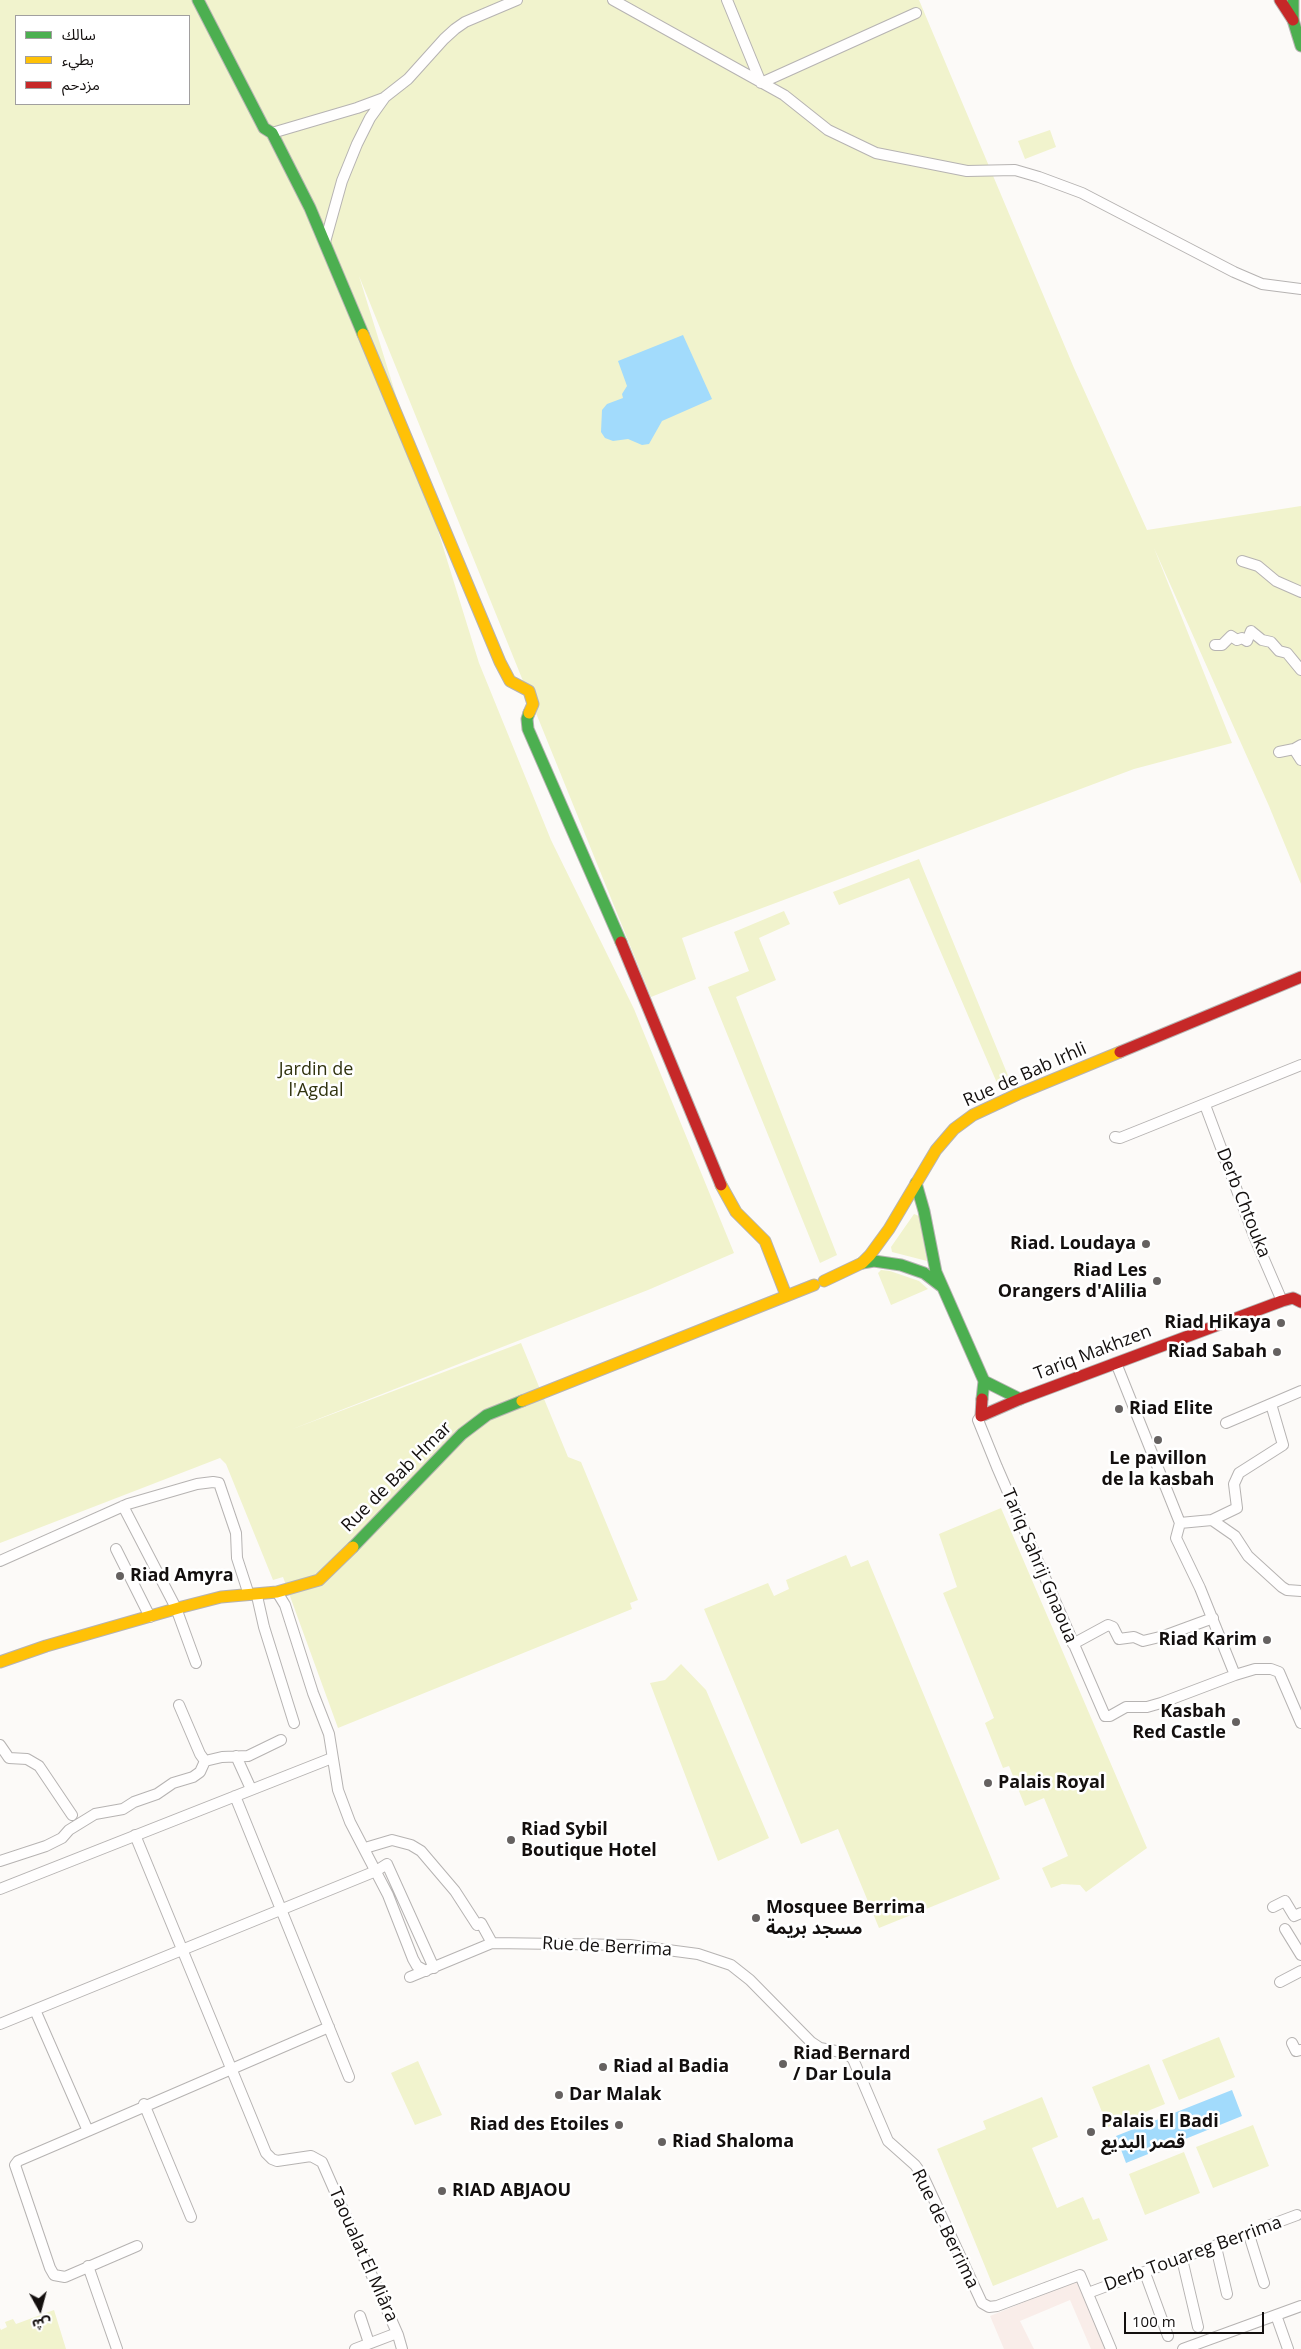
<!DOCTYPE html>
<html>
<head>
<meta charset="utf-8">
<style>
  body { margin:0 }
  #map { position:relative; width:1301px; height:2349px; overflow:hidden; background:#fcfaf8; font-family:"Open Sans","Noto Sans Arabic",sans-serif }
  canvas { display:block }
  .legend { position:absolute; left:15px; top:15px; width:175px; height:90px; box-sizing:border-box; background:#fff; border:1px solid #a19f9f; margin:0; padding:6px 9px; list-style:none; font-size:15px; color:#130f0e }
  .legend li { display:flex; align-items:center; gap:10px; height:25px }
  .legend b { width:25px; border:1px solid #a19f9f }
  .north { position:absolute; left:15px; top:2284px; width:50px; height:50px; -webkit-text-stroke:4px #fff; paint-order:stroke; rotate:173deg; font-size:14px; font-weight:700; line-height:20px; text-align:center; color:#130f0e }
  .north::after { content:''; display:block; margin:auto; width:18px; height:22px; background:#130f0e; clip-path:polygon(50% 0,100% 100%,50% 72%,0 100%) }
  .scale { position:absolute; left:1124px; top:2312px; width:140px; height:22px; box-sizing:border-box; border:2px solid #130f0e; border-top:0; padding-left:6px; font-size:15px; line-height:18px; white-space:nowrap; color:#130f0e; -webkit-text-stroke:4px #fff; paint-order:stroke }
</style>
</head>
<body>
<div id="map">
<canvas width="1301" height="2349"></canvas>
<ul class="legend">
<li><b style="height:6px;background:#4caf50"></b>سالك</li>
<li><b style="height:6px;background:#ffc107"></b>بطيء</li>
<li><b style="height:6px;background:#c62828"></b>مزدحم</li>
</ul>
<div class="north">ش</div>
<div class="scale">100 m</div>
</div>
<script>
const ctx = document.querySelector('canvas').getContext('2d');
ctx.lineJoin = 'round';
function fillPath(path, color) { ctx.fillStyle = color; ctx.fill(path, 'evenodd'); }
const poly = rows => new Path2D(rows.map(r => 'M' + r).join(''));
function stroke(path, color, width, dash) { ctx.strokeStyle = color; ctx.lineWidth = width; ctx.lineCap = dash ? 'butt' : 'round'; ctx.setLineDash(dash || []); ctx.stroke(path); }
function label(font, color, halo, rows, align = 'center') {
  ctx.font = font + ' "Open Sans","Noto Sans Arabic",sans-serif'; ctx.lineWidth = 5; ctx.setLineDash([]); ctx.textBaseline = 'middle'; ctx.strokeStyle = halo; ctx.fillStyle = color; for (const [text, x, y, turn = 0] of rows) {
    ctx.save(); ctx.translate(x, y); ctx.rotate((+turn || 0) * Math.PI / 180); ctx.textAlign = isNaN(turn) ? turn : align; if (halo) ctx.strokeText(text, 0, 0); ctx.fillText(text, 0, 0); ctx.restore();
  }
}
const built = poly([
  [1076,2281,1108,2349,1091,2349,1070,2300,1020,2321,1034,2349,1004,2349,990,2316]
]);
const green = poly([
  [0,0,919,0,1074,368,1147,530,1301,506,1301,884,1269,806,1154,548,1232,743,1134,769,682,938,696,979,651,997,359,276,479,663,551,840,634,1009,734,1253,648,1290,290,1430,521,1343,568,1457,581,1462,638,1600,630,1603,632,1609,338,1728,283,1577,273,1580,226,1464,220,1458,0,1543],
  [16,16,189,16,189,104,16,104],
  [1050,130,1056,147,1025,159,1018,141],
  [919,859,1009,1078,997,1083,909,878,839,905,833,892],
  [784,911,790,924,759,938,776,980,736,997,837,1255,820,1263,708,987,749,971,734,932],
  [914,1214,919,1216,927,1261,892,1252,891,1247],
  [881,1270,890,1271,919,1281,928,1289,891,1305,878,1273],
  [1001,1508,1147,1848,1086,1892,1080,1885,1062,1884,1051,1888,1042,1868,1068,1856,1044,1798,1025,1806,1009,1766,1003,1768,985,1723,994,1718,943,1593,957,1587,939,1534],
  [846,1555,851,1567,868,1560,1000,1879,879,1928,838,1829,801,1844,704,1609,768,1583,774,1596,789,1589,786,1580],
  [681,1664,706,1690,769,1838,718,1861,650,1683,665,1680],
  [1219,2037,1235,2077,1179,2100,1162,2060],
  [418,2061,442,2115,415,2125,391,2073],
  [1149,2064,1165,2104,1108,2127,1092,2087],
  [1042,2097,1058,2137,1032,2148,1057,2208,1083,2197,1093,2220,1099,2218,1108,2240,993,2286,937,2149,986,2129,983,2121],
  [1253,2125,1269,2166,1213,2188,1196,2147],
  [1184,2152,1200,2193,1145,2215,1129,2174],
  [54,2310,66,2349,0,2349,0,2328,1,2330,7,2327,5,2322,13,2319,16,2324]
]);
const water = poly([
  [683,335,712,399,662,421,649,444,642,445,628,439,613,441,605,438,601,432,602,410,607,404,623,398,622,394,627,386,618,361],
  [1232,2090,1242,2116,1126,2163,1116,2136]
]);
const street = poly([
  [613,0,784,95,828,130,876,153,967,171,1015,170,1039,177,1082,193,1234,272,1262,284,1301,289],
  [727,0,761,83,916,13],
  [272,133,357,108,384,98],
  [325,242,342,181,357,144,370,118,385,97,408,79,444,39,455,29,465,22,517,0],
  [1242,561,1258,566,1276,581,1301,592],
  [1215,645,1222,645,1231,636,1237,640,1242,638,1247,641,1251,631,1262,640,1271,642,1279,651,1287,653,1301,670],
  [1294,749,1301,760],
  [1279,752,1294,749,1301,745],
  [1205,1105,1254,1236,1282,1301],
  [1115,1137,1120,1138,1150,1126,1301,1065],
  [1116,1363,1180,1523],
  [981,1416,978,1420,997,1467,1105,1716,1110,1716,1126,1707,1147,1707,1161,1703,1235,1675],
  [1226,1423,1301,1391],
  [123,1506,176,1608,196,1663],
  [1212,1520,1237,1508,1234,1484,1239,1473,1283,1445,1271,1404],
  [1180,1523,1176,1538,1200,1588,1235,1675,1255,1669,1271,1669,1279,1672,1301,1723],
  [1180,1523,1212,1520,1235,1536,1248,1556,1282,1587,1287,1590,1301,1591],
  [116,1549,150,1617],
  [0,1561,128,1504,197,1484,213,1482,219,1483,236,1533,237,1558,249,1595],
  [277,1592,285,1605,313,1693,329,1734,338,1790,350,1822,388,1895,413,1959,417,1966,426,1971],
  [257,1596,264,1627,294,1723],
  [1073,1644,1108,1625,1113,1627,1119,1639,1134,1637,1143,1641,1164,1636,1213,1618],
  [179,1705,200,1754,205,1761],
  [0,1745,9,1758,27,1759,39,1766,72,1815],
  [236,1756,251,1789],
  [235,1796,349,2077],
  [135,1835,266,2153,272,2159,277,2161,311,2156,322,2162,398,2335,402,2349],
  [365,1848,392,1840,411,1845,421,1851,455,1891,477,1925,481,1923,492,1943],
  [0,1861,46,1846,62,1838,69,1830,95,1814,123,1809,134,1802,157,1794,173,1783,193,1777,200,1772,205,1761,222,1757,248,1756,281,1740],
  [0,1889,332,1758],
  [1273,1907,1285,1901,1294,1916,1301,1913],
  [1285,1929,1301,1955],
  [410,1977,492,1943,630,1945,698,1954,731,1965,750,1980,811,2042,820,2048,846,2053,853,2059,888,2141,915,2165,923,2176,982,2303,989,2307,997,2306,1080,2275,1111,2349],
  [1280,1982,1301,1971],
  [35,2010,88,2131,329,2027],
  [0,2024,376,1871,387,1864,434,1968],
  [1292,2043,1296,2051,1301,2050],
  [144,2104,191,2217],
  [88,2131,18,2161,15,2165,50,2268,54,2275,65,2277,137,2246],
  [1249,2235,1264,2283],
  [1216,2247,1227,2294],
  [1182,2259,1198,2327],
  [88,2266,117,2349],
  [1145,2273,1168,2336],
  [1088,2293,1297,2215],
  [1276,2315,1288,2349],
  [360,2316,369,2343],
  [355,2349,397,2333],
  [1183,2349,1301,2306]
]);
const fast = poly([
  [198,0,264,128,272,133,310,208,363,334],
  [1293,0,1293,20,1301,46],
  [529,713,527,719,528,729,621,942],
  [916,1183,924,1211,936,1272,984,1381,982,1399],
  [862,1263,874,1261,901,1265,924,1273,941,1286],
  [984,1381,1020,1399],
  [353,1547,462,1434,487,1415,522,1401]
]);
const slow = poly([
  [363,334,500,662,510,681,529,691,533,704,529,713],
  [721,1185,736,1212,765,1241,786,1295],
  [824,1281,862,1263,870,1255,889,1229,936,1150,954,1129,973,1115,1018,1094,1120,1052],
  [522,1401,814,1285],
  [0,1662,46,1646,182,1607,221,1597,277,1592,319,1580,353,1547]
]);
const jam = poly([
  [1280,0,1293,20],
  [621,942,721,1185],
  [1120,1052,1301,977],
  [982,1399,981,1416,1020,1399,1282,1301,1293,1298,1301,1302]
]);
const markers = [
  [1146,1244,5,"#656160"],
  [1157,1281,5,"#656160"],
  [1281,1323,5,"#656160"],
  [1277,1352,5,"#656160"],
  [1119,1409,5,"#656160"],
  [1158,1440,5,"#656160"],
  [120,1576,5,"#656160"],
  [1267,1640,5,"#656160"],
  [1236,1722,5,"#656160"],
  [988,1783,5,"#656160"],
  [511,1840,5,"#656160"],
  [756,1918,5,"#656160"],
  [783,2064,5,"#656160"],
  [603,2067,5,"#656160"],
  [559,2095,5,"#656160"],
  [619,2125,5,"#656160"],
  [1091,2132,5,"#656160"],
  [662,2142,5,"#656160"],
  [442,2191,5,"#656160"]
];
const parkNames = [
  ["Jardin de",316,1070],
  ["l'Agdal",316,1091]
];
const streetNames = [
  ["Rue de Bab Irhli",1025,1075,-24],
  ["Derb Chtouka",1243,1203,68],
  ["Tariq Makhzen",1093,1353,-21],
  ["Rue de Bab Hmar",397,1477,-45],
  ["Tariq Sahrij Gnaoua",1039,1566,67],
  ["Rue de Berrima",607,1947,3],
  ["Rue de Berrima",945,2229,64],
  ["Derb Touareg Berrima",1193,2254,-20],
  ["Taoualat El Miâra",363,2255,66]
];
const poiNames = [
  ["Riad. Loudaya",1136,1244,"right"],
  ["Riad Les",1147,1271,"right"],
  ["Orangers d'Alilia",1147,1292,"right"],
  ["Riad Hikaya",1271,1323,"right"],
  ["Riad Sabah",1267,1352,"right"],
  ["Riad Elite",1129,1409],
  ["Le pavillon",1158,1459,"center"],
  ["de la kasbah",1158,1480,"center"],
  ["Riad Amyra",130,1576],
  ["Riad Karim",1257,1640,"right"],
  ["Kasbah",1226,1712,"right"],
  ["Red Castle",1226,1733,"right"],
  ["Palais Royal",998,1783],
  ["Riad Sybil",521,1830],
  ["Boutique Hotel",521,1851],
  ["Mosquee Berrima",766,1908],
  ["مسجد بريمة",766,1929],
  ["Riad Bernard",793,2054],
  ["/ Dar Loula",793,2075],
  ["Riad al Badia",613,2067],
  ["Dar Malak",569,2095],
  ["Palais El Badi",1101,2122],
  ["قصر البديع",1101,2143],
  ["Riad des Etoiles",609,2125,"right"],
  ["Riad Shaloma",672,2142],
  ["RIAD ABJAOU",452,2191]
];
fillPath(built, '#f9ede9');
fillPath(green, '#f1f3cd');
fillPath(water, '#a2dbfc');
stroke(street, '#b6b3b2', 12);
stroke(fast, '#b6b3b2', 13);
stroke(slow, '#b6b3b2', 13);
stroke(jam, '#b6b3b2', 13);
stroke(street, '#fffefe', 10);
stroke(fast, '#4caf50', 11);
stroke(slow, '#ffc107', 11);
stroke(jam, '#c62828', 11);
for (const [x, y, r, color] of markers) { const dot = new Path2D(); dot.arc(x, y, r, 0, 2 * Math.PI); ctx.fillStyle = color; ctx.fill(dot); stroke(dot, '#fff', 2); }
label('18px', '#31330f', '#fff', parkNames);
label('18px', '#130f0e', '#fff', streetNames);
label('bold 18px', '#130f0e', '#fff', poiNames, 'left');
</script>
</body>
</html>
